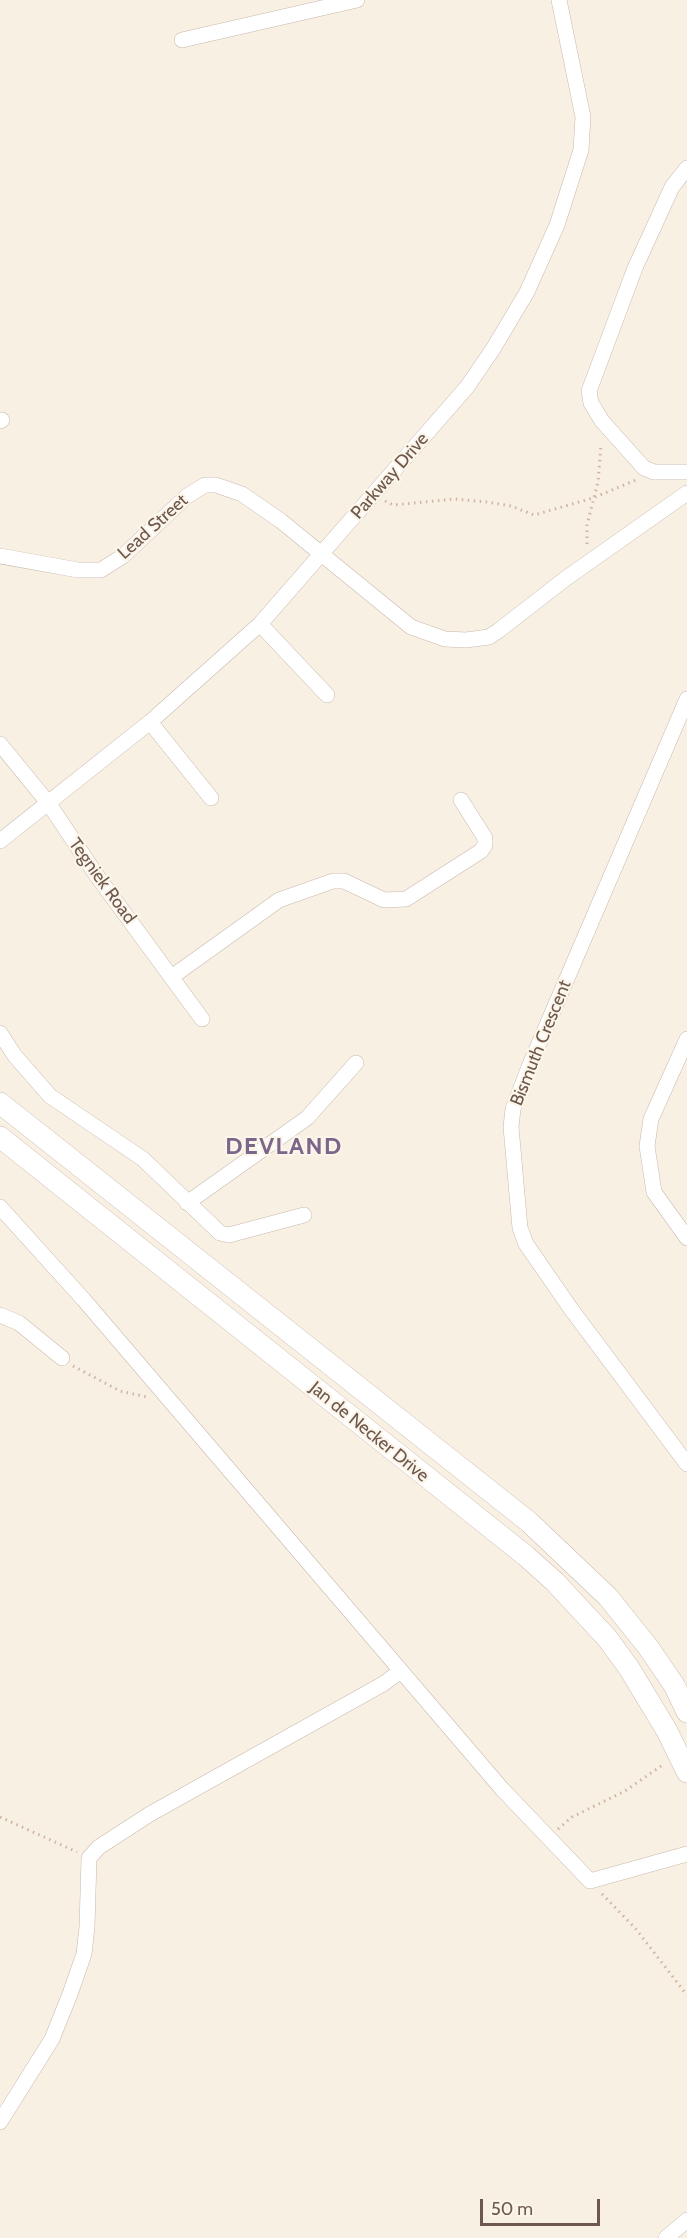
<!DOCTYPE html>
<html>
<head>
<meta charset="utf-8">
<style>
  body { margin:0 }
  #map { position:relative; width:687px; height:2238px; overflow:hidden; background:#f9f0e4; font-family:Cabin,sans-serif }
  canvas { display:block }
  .scale { position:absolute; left:480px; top:2199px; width:120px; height:27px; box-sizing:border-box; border:3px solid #6e584d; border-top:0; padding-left:8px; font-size:18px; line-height:21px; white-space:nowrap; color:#6e584d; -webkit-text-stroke:4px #fcf5ea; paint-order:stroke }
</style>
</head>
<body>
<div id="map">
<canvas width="687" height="2238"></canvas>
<div class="scale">50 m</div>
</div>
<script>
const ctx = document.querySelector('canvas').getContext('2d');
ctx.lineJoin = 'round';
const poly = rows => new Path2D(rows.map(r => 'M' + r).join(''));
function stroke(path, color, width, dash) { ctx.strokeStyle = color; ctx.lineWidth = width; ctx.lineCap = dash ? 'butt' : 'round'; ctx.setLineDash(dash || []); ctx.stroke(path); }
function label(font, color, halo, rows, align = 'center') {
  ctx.font = font + ' Cabin,sans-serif'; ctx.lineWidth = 4.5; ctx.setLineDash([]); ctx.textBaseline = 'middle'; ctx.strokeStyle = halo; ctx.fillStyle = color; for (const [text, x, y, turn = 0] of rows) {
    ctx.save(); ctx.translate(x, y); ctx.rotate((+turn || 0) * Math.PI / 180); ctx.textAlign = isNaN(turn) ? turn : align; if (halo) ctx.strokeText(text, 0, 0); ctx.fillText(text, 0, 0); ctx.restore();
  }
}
const path = poly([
  [385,501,393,505,455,499,487,502,511,506,534,515,593,498,636,480],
  [587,544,587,525,598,482,601,444],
  [73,1366,120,1391,147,1397],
  [0,1817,77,1852],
  [558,1829,572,1817,625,1791,664,1764],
  [602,1894,635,1928,687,1995]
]);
const street = poly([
  [182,40,357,0],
  [687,168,672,187,635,268,589,391,591,403,602,421,644,468,654,472,687,472],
  [0,421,2,420],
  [0,556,78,570,101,570,123,556,187,496,205,485,216,485,242,494,281,521,411,627,445,639,466,640,489,637,498,631,565,579,687,493],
  [260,624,327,695],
  [687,699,529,1067,513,1109,511,1127,520,1228,526,1244,571,1309,687,1464],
  [150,722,211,798],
  [0,744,49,804,97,876,202,1019],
  [0,841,150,722,260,624,467,387,493,349,527,292,557,225,581,150,583,117,559,0],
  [173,976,279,900,333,881,344,881,384,900,406,899,481,851,485,845,485,838,461,800],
  [0,1033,15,1056,50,1096,143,1159,220,1233,229,1235,304,1215],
  [687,1039,651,1119,647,1146,654,1192,687,1238],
  [187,1203,307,1118,356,1063],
  [0,1207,84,1300,502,1789,590,1881,687,1854],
  [0,1315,19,1323,62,1358],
  [0,2122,52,2039,70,1994,84,1954,87,1927,89,1858,99,1847,150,1814,383,1684,401,1671],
  [666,2238,687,2220]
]);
const secondary = poly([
  [0,1103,529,1522,608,1597,648,1647,674,1685,687,1712],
  [0,1137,526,1556,555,1582,607,1638,629,1668,667,1731,687,1772]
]);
const streetNames = [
  ["Parkway Drive",390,476,-49],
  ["Lead Street",153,527,-42],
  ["Tegniek Road",102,881,54],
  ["Bismuth Crescent",541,1043,-68],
  ["Jan de Necker Drive",369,1432,39]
];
const districtNames = [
  ["DEVLAND",284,1147]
];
stroke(street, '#c8b8ac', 16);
stroke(secondary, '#cdbaad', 22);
stroke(path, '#cfb3a3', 3, [1.5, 4.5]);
stroke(street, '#fff', 15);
stroke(secondary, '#fff', 21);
label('18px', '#6e584d', '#fcf5ea', streetNames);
ctx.letterSpacing = '1.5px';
label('bold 24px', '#7c668a', '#fcf5ea', districtNames);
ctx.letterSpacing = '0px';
</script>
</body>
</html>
